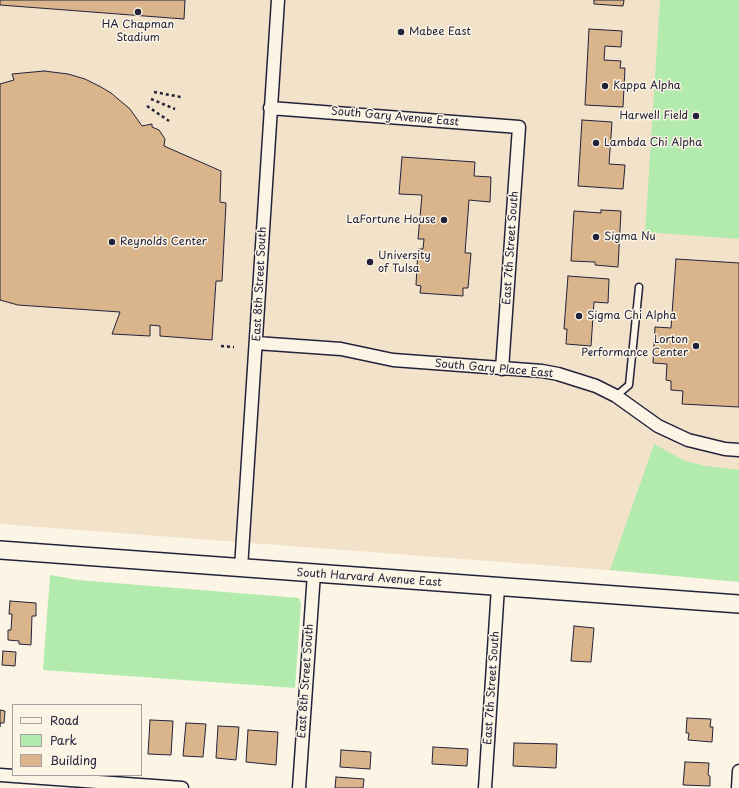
<!DOCTYPE html>
<html>
<head>
<meta charset="utf-8">
<style>
  body { margin:0 }
  #map { position:relative; width:739px; height:788px; overflow:hidden; background:#fcf5e5; font-family:"Playpen Sans",sans-serif }
  canvas { display:block }
  .legend { position:absolute; left:12px; top:704px; width:130px; height:72px; box-sizing:border-box; background:#fcf5e5; border:1px solid #a5a1a1; margin:0; padding:5px 7px; list-style:none; font-size:12px; color:#22223b }
  .legend li { display:flex; align-items:center; gap:8px; height:20px }
  .legend b { width:20px; border:1px solid #a5a1a1 }
</style>
</head>
<body>
<div id="map">
<canvas width="739" height="788"></canvas>
<ul class="legend">
<li><b style="height:5px;background:#fcf5e5"></b>Road</li>
<li><b style="height:11px;background:#b3ebae"></b>Park</li>
<li><b style="height:11px;background:#dab58b"></b>Building</li>
</ul>
</div>
<script>
const ctx = document.querySelector('canvas').getContext('2d');
ctx.lineJoin = 'round';
function fillPath(path, color) { ctx.fillStyle = color; ctx.fill(path, 'evenodd'); }
const poly = rows => new Path2D(rows.map(r => 'M' + r).join(''));
function stroke(path, color, width, dash) { ctx.strokeStyle = color; ctx.lineWidth = width; ctx.lineCap = dash ? 'butt' : 'round'; ctx.setLineDash(dash || []); ctx.stroke(path); }
function label(font, color, halo, rows, align = 'center') {
  ctx.font = font + ' "Playpen Sans",sans-serif'; ctx.lineWidth = 3; ctx.setLineDash([]); ctx.textBaseline = 'middle'; ctx.strokeStyle = halo; ctx.fillStyle = color; for (const [text, x, y, turn = 0] of rows) {
    ctx.save(); ctx.translate(x, y); ctx.rotate((+turn || 0) * Math.PI / 180); ctx.textAlign = isNaN(turn) ? turn : align; if (halo) ctx.strokeText(text, 0, 0); ctx.fillText(text, 0, 0); ctx.restore();
  }
}
const built = poly([
  [0,0,739,0,739,580,0,524]
]);
const green = poly([
  [660,0,739,0,739,239,645,232],
  [654,444,685,461,706,466,739,470,739,582,610,570],
  [50,575,78,580,299,598,301,604,295,688,43,670]
]);
const building = poly([
  [0,0,185,0,184,19,0,5,0,0],
  [594,0,624,0,623,6,594,4,594,0],
  [589,29,622,31,621,47,605,46,604,60,621,61,620,68,625,68,623,107,585,105,589,29],
  [44,71,68,74,85,79,101,87,111,93,130,109,142,126,152,124,152,127,159,130,165,139,164,146,221,171,220,202,226,203,222,281,216,281,212,340,160,336,160,326,150,325,150,336,112,334,120,312,18,305,0,300,0,84,14,80,12,74,44,71],
  [582,120,612,122,609,164,625,165,623,189,578,186,582,120],
  [402,157,475,162,474,176,491,177,490,202,469,200,465,253,471,253,468,288,463,288,463,296,420,293,421,286,416,285,418,249,423,249,424,239,418,239,422,195,399,194,402,157],
  [601,210,621,211,618,267,595,265,595,262,571,261,574,211,601,213,601,210],
  [676,259,739,263,739,407,682,404,683,391,671,390,671,381,666,380,667,364,653,363,655,327,671,328,676,259],
  [568,276,609,279,608,303,594,302,591,346,566,344,567,329,564,329,568,276],
  [10,601,36,603,36,616,32,616,31,645,19,644,19,641,8,640,8,630,11,630,12,614,9,614,10,601],
  [574,626,594,628,591,662,571,661,574,626],
  [3,651,16,652,15,666,2,665,3,651],
  [0,710,5,711,4,723,0,723,0,727,0,710],
  [687,718,711,719,710,727,713,727,712,742,688,740,689,733,686,733,687,718],
  [150,720,173,721,171,755,148,754,150,720],
  [186,723,206,724,203,757,183,756,186,723],
  [218,726,239,727,236,760,216,758,218,726],
  [248,730,278,732,276,765,246,762,248,730],
  [514,743,557,744,556,768,513,766,514,743],
  [433,747,468,749,467,766,432,764,433,747],
  [341,750,371,752,370,769,340,767,341,750],
  [685,762,709,763,708,775,710,776,710,786,683,785,685,762],
  [336,777,364,779,363,788,335,788,336,777]
]);
const path = poly([
  [154,92,181,97],
  [151,99,175,109],
  [147,106,169,121],
  [221,346,234,347]
]);
const service = poly([
  [616,396,629,385,639,287]
]);
const minor = poly([
  [270,108,519,127,502,369],
  [256,343,341,349,393,360,542,371,558,374,596,386,616,396,658,426,688,440,725,449,739,450],
  [241,568,278,0],
  [0,775,182,788],
  [299,788,314,573],
  [485,788,498,587],
  [738,788,739,771]
]);
const secondary = poly([
  [0,550,739,604]
]);
const markers = [
  [138,12,4,"#22223b"],
  [401,32,4,"#22223b"],
  [605,86,4,"#22223b"],
  [696,116,4,"#22223b"],
  [596,143,4,"#22223b"],
  [444,220,4,"#22223b"],
  [596,237,4,"#22223b"],
  [112,242,4,"#22223b"],
  [370,262,4,"#22223b"],
  [579,316,4,"#22223b"],
  [696,346,4,"#22223b"]
];
const poiNames = [
  ["HA Chapman",138,25,"center"],
  ["Stadium",138,38,"center"],
  ["Mabee East",409,32],
  ["Kappa Alpha",613,86],
  ["Harwell Field",688,116,"right"],
  ["Lambda Chi Alpha",604,143],
  ["LaFortune House",436,220,"right"],
  ["Sigma Nu",604,237],
  ["Reynolds Center",120,242],
  ["University",378,256],
  ["of Tulsa",378,269],
  ["Sigma Chi Alpha",587,316],
  ["Lorton",688,340,"right"],
  ["Performance Center",688,353,"right"]
];
const streetNames = [
  ["South Gary Avenue East",395,117,5],
  ["East 7th Street South",511,248,-86],
  ["East 8th Street South",260,284,-87],
  ["South Gary Place East",494,369,5],
  ["South Harvard Avenue East",369,578,4],
  ["East 8th Street South",306,681,-86],
  ["East 7th Street South",492,688,-86]
];
fillPath(built, '#f2e2ca');
fillPath(green, '#b3ebae');
fillPath(building, '#dab58b');
stroke(building, '#22223b', 1);
stroke(service, '#22223b', 9);
stroke(minor, '#22223b', 15);
stroke(secondary, '#22223b', 20);
stroke(path, '#22223b', 2.5, [3, 3]);
stroke(service, '#fcf5e5', 6);
stroke(minor, '#fcf5e5', 12);
stroke(secondary, '#fcf5e5', 17);
for (const [x, y, r, color] of markers) { const dot = new Path2D(); dot.arc(x, y, r, 0, 2 * Math.PI); ctx.fillStyle = color; ctx.fill(dot); stroke(dot, '#fcf5e5', 1.5); }
label('11px', '#22223b', '#fcf5e5', poiNames, 'left');
label('11px', '#22223b', '#fcf5e5', streetNames);
</script>
</body>
</html>
